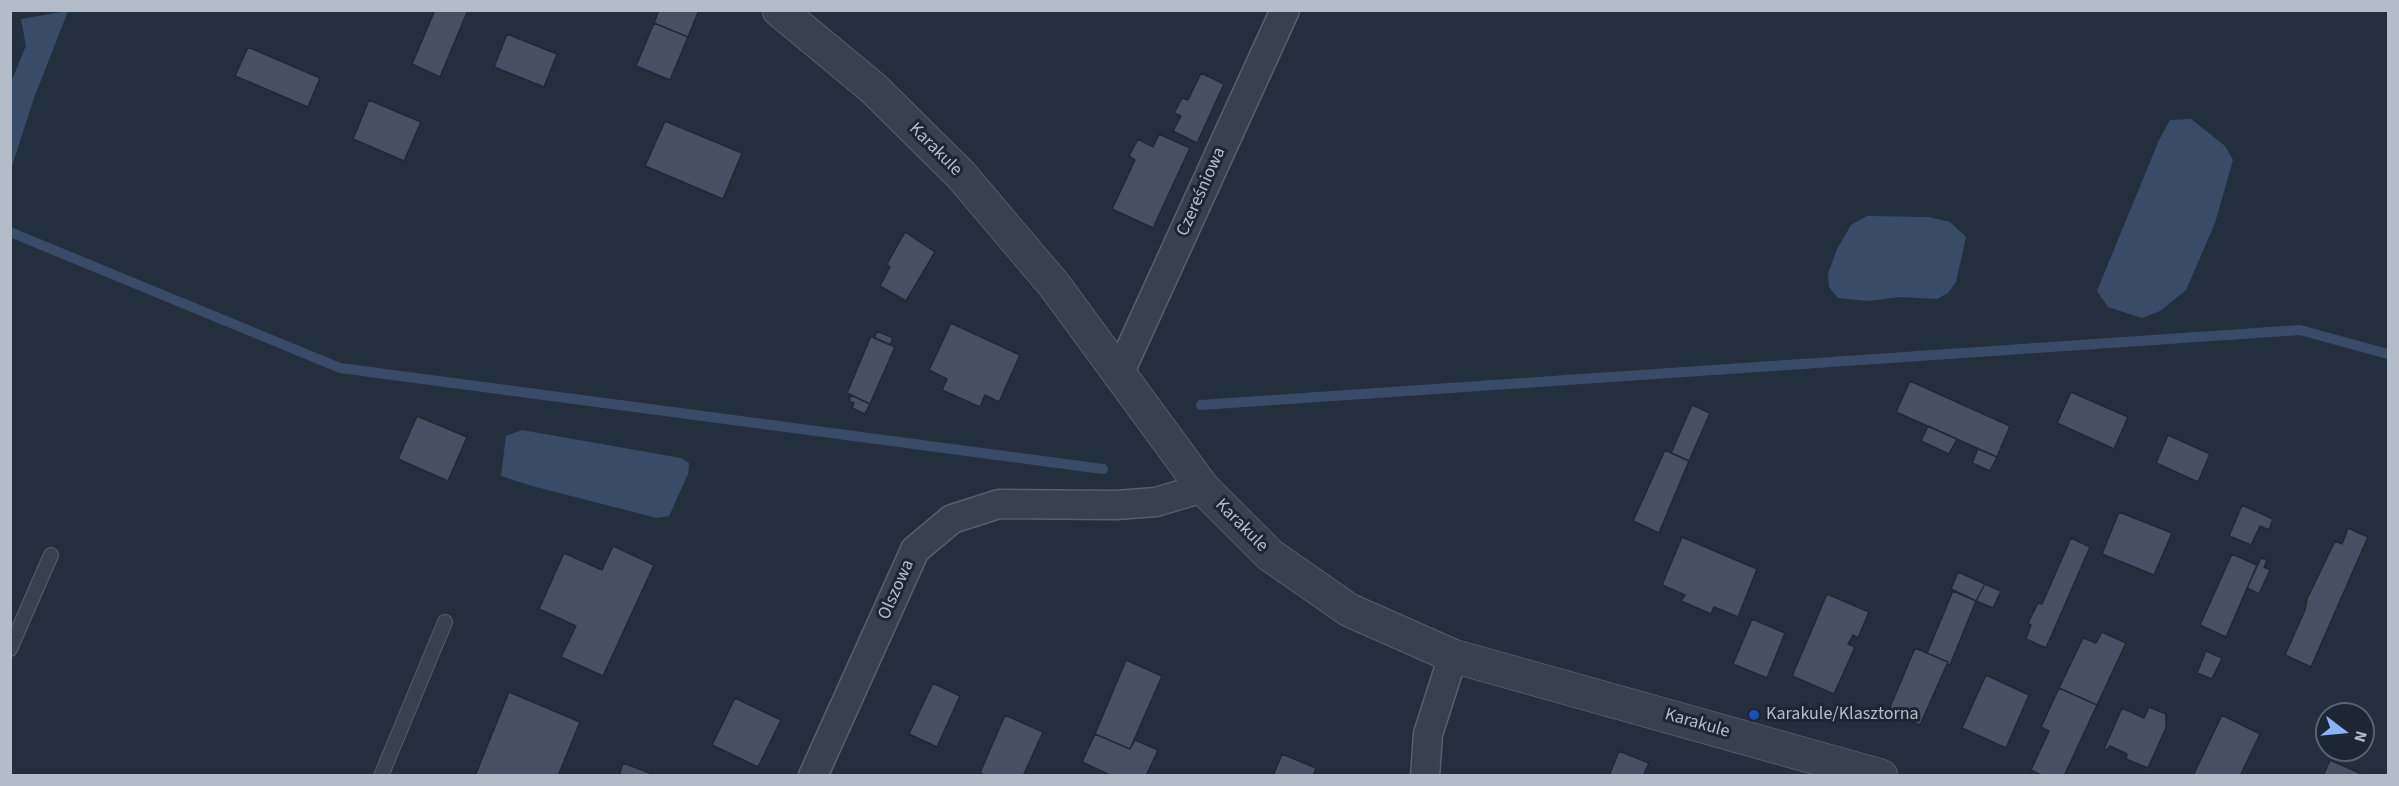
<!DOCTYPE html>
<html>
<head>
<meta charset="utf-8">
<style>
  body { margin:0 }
  #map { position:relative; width:2399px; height:786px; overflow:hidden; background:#242f3e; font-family:"Source Sans 3",sans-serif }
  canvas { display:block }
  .frame { position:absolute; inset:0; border:12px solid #b4bcc9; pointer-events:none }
  .north { position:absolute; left:2315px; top:702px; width:60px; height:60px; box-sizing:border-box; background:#1d2633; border:2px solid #59626f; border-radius:50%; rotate:106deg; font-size:16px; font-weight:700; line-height:24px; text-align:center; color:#b4bcc9 }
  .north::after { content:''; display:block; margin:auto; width:21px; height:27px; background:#8ab4f8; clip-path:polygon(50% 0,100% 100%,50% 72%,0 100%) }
</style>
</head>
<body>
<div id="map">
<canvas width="2399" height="786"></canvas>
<div class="frame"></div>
<div class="north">N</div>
</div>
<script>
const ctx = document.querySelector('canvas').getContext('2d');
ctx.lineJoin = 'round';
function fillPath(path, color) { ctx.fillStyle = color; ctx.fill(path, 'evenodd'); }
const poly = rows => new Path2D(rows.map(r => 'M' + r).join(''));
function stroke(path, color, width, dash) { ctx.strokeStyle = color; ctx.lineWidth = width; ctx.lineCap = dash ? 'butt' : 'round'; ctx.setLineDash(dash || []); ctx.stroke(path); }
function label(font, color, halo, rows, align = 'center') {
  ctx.font = font + ' "Source Sans 3",sans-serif'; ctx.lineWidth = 6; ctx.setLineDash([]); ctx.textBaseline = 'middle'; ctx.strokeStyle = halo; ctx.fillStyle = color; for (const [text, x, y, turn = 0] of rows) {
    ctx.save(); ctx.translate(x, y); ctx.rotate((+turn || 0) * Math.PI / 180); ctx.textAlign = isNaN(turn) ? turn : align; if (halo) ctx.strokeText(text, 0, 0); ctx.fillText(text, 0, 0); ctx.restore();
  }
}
const water = poly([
  [68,11,34,98,11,169,11,82,26,46,21,19],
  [2191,119,2225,146,2233,160,2215,223,2186,290,2160,311,2142,318,2108,307,2097,291,2159,140,2170,120],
  [1867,216,1929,217,1950,222,1966,237,1956,282,1948,293,1937,299,1900,297,1868,301,1838,298,1829,287,1828,274,1837,249,1851,225],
  [522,430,681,458,689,463,688,474,669,516,657,518,532,486,501,476,506,436]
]);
const stream = poly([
  [10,232,340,368,1103,469],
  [1201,405,2300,330,2388,354]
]);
const building = poly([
  [435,10,468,10,440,77,412,64,435,10],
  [659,10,699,10,688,37,654,23,659,10],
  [654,23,688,37,670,80,636,66,654,23],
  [507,34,557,54,544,87,494,67,507,34],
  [248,47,320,78,308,107,235,76,248,47],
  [1201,73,1224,84,1197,143,1173,131,1181,116,1174,113,1182,98,1188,100,1201,73],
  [369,100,421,122,404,161,353,139,369,100],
  [665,121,742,153,723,199,645,166,665,121],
  [1159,134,1190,148,1153,228,1112,209,1135,160,1129,156,1138,139,1153,147,1159,134],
  [905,232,935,252,906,301,880,286,890,267,887,264,905,232],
  [951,323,1020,355,999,402,985,395,980,407,942,390,947,379,929,370,951,323],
  [877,331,893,338,890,345,874,338,877,331],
  [871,336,895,347,870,404,847,393,871,336],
  [1910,381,2010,426,1997,457,1896,412,1910,381],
  [2071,392,2128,417,2114,449,2057,423,2071,392],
  [851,395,870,404,865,414,852,408,854,403,849,401,851,395],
  [1692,405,1710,413,1689,461,1671,453,1692,405],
  [417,416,467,437,448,481,398,459,417,416],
  [1928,426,1957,439,1949,454,1921,441,1928,426],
  [2168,435,2210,454,2198,482,2156,463,2168,435],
  [1978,449,1997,457,1990,471,1972,463,1978,449],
  [1665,450,1689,461,1659,533,1633,521,1665,450],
  [2242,505,2273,519,2269,530,2260,526,2251,545,2229,536,2242,505],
  [2119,512,2172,533,2154,575,2102,554,2119,512],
  [2348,528,2368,537,2311,667,2285,655,2305,610,2307,599,2335,541,2342,544,2348,528],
  [1682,537,1757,569,1738,617,1714,607,1711,614,1681,601,1685,595,1662,585,1682,537],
  [2071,538,2090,547,2046,648,2026,639,2031,625,2028,623,2038,603,2042,604,2071,538],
  [613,546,654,565,603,676,561,657,576,626,539,609,564,553,602,570,613,546],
  [2232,554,2257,565,2226,637,2200,625,2232,554],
  [2261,558,2267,560,2264,567,2270,570,2259,594,2247,588,2261,558],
  [1958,572,1985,584,1976,601,1951,589,1958,572],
  [1985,584,2001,591,1993,608,1976,601,1985,584],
  [1953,591,1976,601,1950,665,1947,664,1948,662,1927,653,1953,591],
  [1827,594,1869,612,1858,638,1853,635,1848,644,1855,647,1834,694,1792,676,1827,594],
  [1752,619,1785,633,1767,678,1733,664,1752,619],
  [2102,632,2126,643,2097,705,2059,688,2083,638,2096,643,2102,632],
  [1915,648,1948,662,1920,725,1888,712,1915,648],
  [2206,651,2222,658,2212,679,2197,673,2206,651],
  [1126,660,1162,676,1130,749,1095,734,1126,660],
  [1986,675,2029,695,2006,748,1962,728,1986,675],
  [933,683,960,696,937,747,909,734,933,683],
  [2059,688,2097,705,2064,776,2043,776,2031,770,2049,731,2041,727,2059,688],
  [509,692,580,722,558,776,475,776,509,692],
  [735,698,781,720,758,767,712,745,735,698],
  [2149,707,2166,714,2166,728,2148,768,2126,759,2127,754,2110,746,2106,750,2104,749,2122,708,2144,718,2149,707],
  [1005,715,1043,732,1023,776,986,776,980,773,1005,715],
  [2222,715,2260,734,2240,776,2193,776,2222,715],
  [1095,734,1130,749,1135,740,1158,750,1146,776,1112,776,1082,762,1095,734],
  [1619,751,1649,763,1643,776,1609,776,1619,751],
  [1282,754,1316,768,1313,776,1273,776,1282,754],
  [2330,760,2366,776,2323,776,2330,760],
  [623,763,658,776,619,776,623,763]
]);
const service = poly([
  [10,649,51,555],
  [381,776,445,622]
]);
const minor = poly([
  [1119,374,1285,10],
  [813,776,915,550,952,519,999,504,1116,505,1156,502,1203,488],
  [1425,776,1428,734,1453,656]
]);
const tertiary = poly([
  [779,10,873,88,961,175,1055,286,1203,488,1270,555,1349,610,1453,656,1881,776]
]);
const markers = [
  [1754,715,6,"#1a4fb4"]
];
const streetNames = [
  ["Karakule",935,150,45],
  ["Czereśniowa",1202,192,-66],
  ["Karakule",1241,526,45],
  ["Olszowa",897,590,-66],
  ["Karakule",1697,724,16]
];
const poiNames = [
  ["Karakule/Klasztorna",1766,715]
];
fillPath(water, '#394c67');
stroke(stream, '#394c67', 10);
fillPath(building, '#455162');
stroke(building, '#1f2835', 1.5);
stroke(service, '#565f6c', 16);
stroke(minor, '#565f6c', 31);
stroke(tertiary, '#565f6c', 35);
stroke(service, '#38414e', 14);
stroke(minor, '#38414e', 28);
stroke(tertiary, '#38414e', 33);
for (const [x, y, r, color] of markers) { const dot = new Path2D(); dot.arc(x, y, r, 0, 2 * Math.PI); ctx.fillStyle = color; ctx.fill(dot); stroke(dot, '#1d2633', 2); }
label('18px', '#b4bcc9', '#1d2633', streetNames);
label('18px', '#b4bcc9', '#1d2633', poiNames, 'left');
</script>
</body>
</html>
